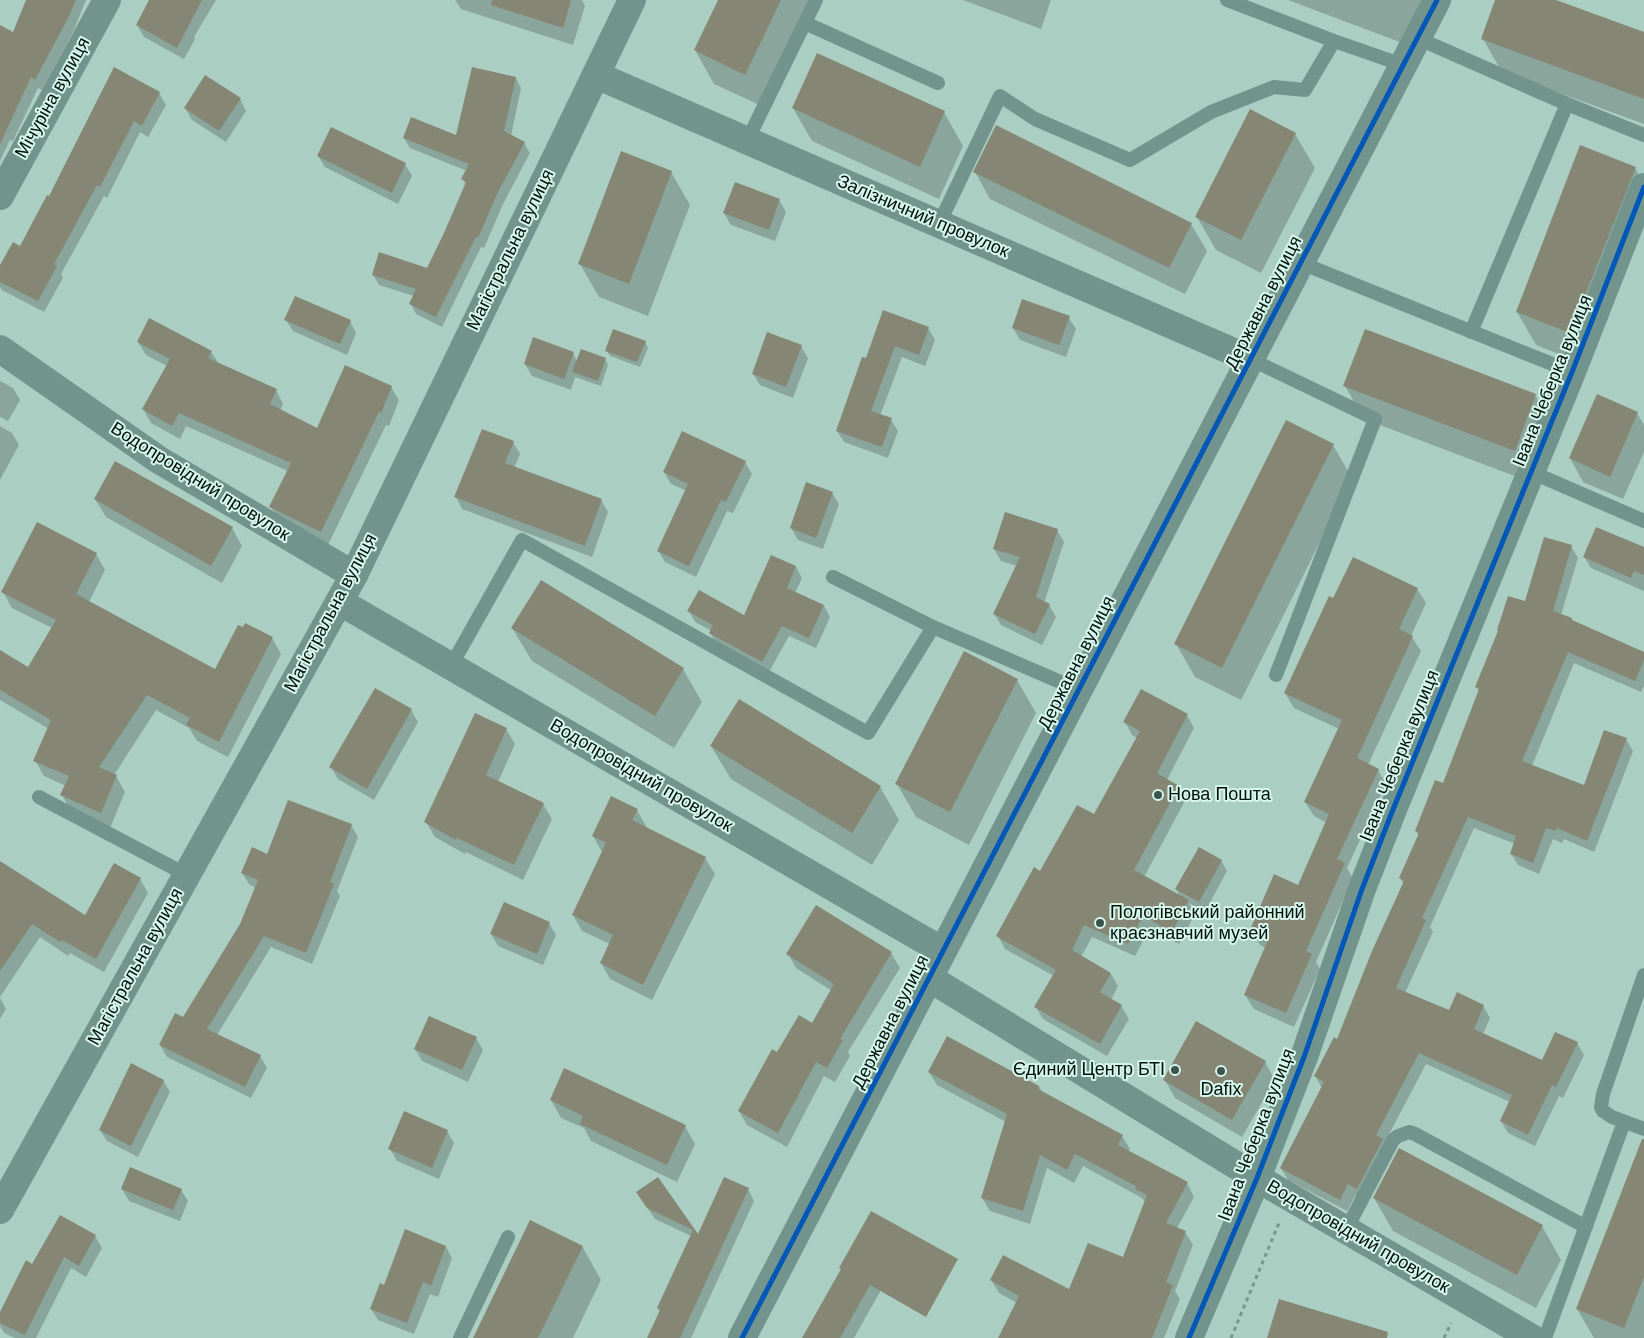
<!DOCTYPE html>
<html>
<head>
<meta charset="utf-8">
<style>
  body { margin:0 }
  canvas { display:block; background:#abcec3 }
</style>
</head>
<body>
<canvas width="1644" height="1338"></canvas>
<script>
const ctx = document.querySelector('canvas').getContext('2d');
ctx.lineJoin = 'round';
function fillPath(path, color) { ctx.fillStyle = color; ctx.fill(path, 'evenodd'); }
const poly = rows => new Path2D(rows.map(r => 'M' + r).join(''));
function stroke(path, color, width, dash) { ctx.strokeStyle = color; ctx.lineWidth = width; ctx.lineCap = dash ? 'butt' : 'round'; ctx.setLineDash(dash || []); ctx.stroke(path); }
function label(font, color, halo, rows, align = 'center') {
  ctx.font = font + ' Helvetica,sans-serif'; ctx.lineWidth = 4; ctx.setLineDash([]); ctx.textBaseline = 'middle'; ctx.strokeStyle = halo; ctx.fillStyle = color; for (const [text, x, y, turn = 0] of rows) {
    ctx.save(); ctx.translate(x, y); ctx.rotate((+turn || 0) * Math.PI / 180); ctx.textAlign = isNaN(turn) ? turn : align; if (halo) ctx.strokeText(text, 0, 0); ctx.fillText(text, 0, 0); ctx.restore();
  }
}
const shadow = poly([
  [28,0,86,0,74,30,42,90,38,88,13,141,10,140,0,161,0,26,13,34],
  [151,0,216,0,194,37,195,39,184,59,144,37,137,25],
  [455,0,582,0,585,6,573,45,461,9],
  [719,0,816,0,764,107,714,84,695,50],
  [963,0,1051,0,1041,29],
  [1288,0,1421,0,1405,44],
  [1497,0,1552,0,1644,34,1644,124,1502,72,1483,39],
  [516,78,521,88,511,136,524,143,530,153,503,204,484,248,481,247,442,327,416,314,411,304,414,296,379,285,373,275,428,269,466,185,463,179,467,171,410,148,404,138,457,137],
  [159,93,166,105,148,137,140,132,107,198,104,196,61,274,63,278,44,312,2,290,0,287,0,268,21,247,49,197],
  [240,99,246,111,226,142,192,120,185,108],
  [793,108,944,112,963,146,939,199,812,141],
  [1251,111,1295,134,1315,168,1261,273,1216,250,1197,217],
  [318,156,405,164,412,176,398,204,325,167],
  [1635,168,1644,183,1644,227,1589,366,1536,345,1517,312],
  [671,172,690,205,648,316,599,297,580,264],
  [975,172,1191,224,1207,251,1185,294,990,199],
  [779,200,786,212,775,241,731,225,724,213],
  [1069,318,1076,329,1066,357,1020,340,1013,328],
  [286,320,350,321,356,333,347,355,293,331],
  [928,328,935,340,925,366,902,357,880,416,891,420,898,431,888,458,844,442,837,431,866,360],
  [138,342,211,352,219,364,276,390,283,404,280,411,318,430,391,387,399,400,389,426,386,425,328,545,279,520,271,507,288,471,186,426,180,439,151,423,143,409,167,366,146,355],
  [645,342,648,348,640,367,610,356,607,351],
  [801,346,808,358,793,398,760,385,753,374],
  [573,353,577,361,605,359,608,365,601,386,575,377,571,390,532,376,525,364],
  [0,381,13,388,20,400,8,421,0,417],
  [1345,386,1535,395,1554,428,1533,483,1364,419],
  [1637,413,1644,425,1644,452,1623,499,1583,482,1570,458],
  [0,426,12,433,19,445,0,480],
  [513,442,520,454,514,468,601,500,608,512,592,557,462,509,456,497],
  [1333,445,1352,478,1241,700,1195,677,1176,644],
  [745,462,752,474,733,513,727,511,696,577,665,562,658,550,687,491,671,484,664,472],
  [832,493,839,504,823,549,798,540,791,528],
  [95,499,232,528,242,546,222,583,106,517],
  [1057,530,1064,542,1044,603,1049,605,1056,617,1042,645,1001,625,994,614,1017,566,1001,561,994,549],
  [1571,546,1578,558,1561,615,1644,653,1644,686,1641,692,1574,663,1532,766,1585,787,1626,739,1633,751,1594,852,1564,839,1562,843,1553,839,1539,874,1518,865,1511,853,1515,844,1474,828,1430,927,1433,932,1405,993,1449,1012,1483,1006,1490,1018,1483,1034,1542,1061,1577,1043,1584,1055,1563,1098,1559,1096,1535,1146,1508,1133,1501,1121,1510,1102,1426,1064,1384,1144,1364,1200,1355,1196,1347,1211,1288,1180,1281,1168,1322,1088,1315,1076,1337,1041,1404,884,1400,878,1419,836,1416,831,1443,784,1479,692,1477,687,1526,603],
  [1644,549,1644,591,1591,568,1584,557],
  [96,554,105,570,89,602,216,671,272,638,281,654,228,757,197,741,189,728,156,710,114,775,116,776,125,792,110,828,71,811,62,795,66,786,44,776,35,760,49,729,0,700,0,666,29,668,52,628,12,608,3,592],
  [772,557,796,567,802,578,795,593,824,606,830,617,816,648,789,636,769,672,717,644,710,633,712,631,695,622,689,611,745,617],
  [1417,589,1426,603,1411,636,1421,651,1368,765,1378,770,1386,784,1347,868,1353,878,1316,962,1320,969,1294,1027,1254,1009,1245,995,1266,948,1260,945,1252,930,1299,886,1327,823,1314,816,1305,802,1339,729,1294,708,1285,693,1334,600],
  [512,628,683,669,702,702,674,748,532,661],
  [1017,680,1036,713,969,845,916,817,897,784],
  [411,710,418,722,374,800,338,779,331,767],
  [1187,715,1194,728,1167,780,1178,786,1186,799,1144,877,1181,898,1176,889,1221,860,1227,871,1205,912,1189,903,1195,914,1179,944,1150,928,1135,956,1092,937,1081,957,1111,974,1118,986,1111,1000,1121,1006,1129,1019,1107,1056,1043,1019,1036,1007,1054,976,1005,949,998,936,1041,873,1094,816,1137,738,1132,735,1125,722],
  [506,729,515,744,498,782,543,804,552,819,523,880,466,852,465,854,435,837,426,822],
  [711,746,880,787,899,820,872,865,731,779],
  [637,810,646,826,645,828,705,858,715,874,652,1000,610,979,601,963,610,944,582,931,573,915,602,852,593,836],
  [351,825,358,837,337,891,340,896,312,964,271,947,217,1035,260,1056,267,1068,251,1098,167,1057,160,1045,183,1018,241,925,256,888,249,884,242,873,268,856],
  [0,862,85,917,140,879,148,893,104,972,70,953,68,956,40,937,0,997],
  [817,907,891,953,900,968,848,1052,850,1056,835,1082,824,1076,787,1147,747,1125,739,1111,778,1054,813,1025,832,991,796,968,788,954],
  [549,923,556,935,543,965,498,946,491,934],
  [0,998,6,1009,0,1019],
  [476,1038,483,1050,468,1082,422,1061,415,1049],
  [1265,1062,1275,1080,1242,1137,1175,1098,1165,1080],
  [929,1072,1039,1086,1042,1092,1122,1136,1130,1149,1128,1152,1187,1183,1194,1197,1177,1228,1185,1232,1193,1245,1175,1291,1180,1299,1164,1338,999,1338,1017,1303,999,1293,991,1280,1070,1291,1124,1259,1146,1203,1142,1198,1083,1166,1074,1183,1047,1168,1030,1224,990,1211,982,1198,1006,1122,937,1085],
  [163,1080,170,1092,138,1157,107,1141,100,1130],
  [551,1100,685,1126,695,1144,677,1182,591,1141,584,1128,561,1118],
  [447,1131,454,1143,439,1179,397,1161,390,1149],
  [1644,1167,1644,1338,1594,1338,1577,1309],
  [658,1178,698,1237,748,1189,754,1201,691,1338,649,1338,660,1312,658,1308,691,1236,655,1219,644,1203],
  [122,1189,181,1190,188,1201,180,1221,129,1201],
  [1374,1198,1542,1226,1561,1260,1536,1308,1393,1231],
  [60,1217,95,1236,102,1248,86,1277,71,1268,36,1338,15,1338,4,1333,0,1326,0,1315,33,1265],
  [908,1242,854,1338,804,1338,842,1270,840,1268],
  [582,1246,601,1280,573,1338,475,1338],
  [446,1247,452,1258,438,1297,430,1294,414,1334,378,1320,371,1309,385,1286]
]);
const building = poly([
  [26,0,76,0,68,18,35,80,31,77,0,144,0,25,13,32],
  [149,0,202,0,177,48,136,25],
  [492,0,571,0,563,28,491,5],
  [718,0,781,0,745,75,694,50],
  [1495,0,1556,0,1644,32,1644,99,1481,39],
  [817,53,945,111,920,167,792,108],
  [114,67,160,92,142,126,134,121,100,187,97,185,54,264,57,266,38,301,0,282,0,265,13,242,20,246,47,195,49,196],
  [472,67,516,77,504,131,525,142,497,194,478,238,476,237,436,317,409,304,416,289,372,275,379,252,427,268,444,233,466,182,461,179,469,164,403,138,411,117,456,135],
  [205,75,241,98,219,131,184,108],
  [1250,109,1296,133,1241,240,1195,217],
  [996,125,1192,223,1169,268,973,172],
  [331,127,406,163,392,193,317,156],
  [1580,145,1636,167,1570,333,1516,312],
  [621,151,672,171,629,284,578,264],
  [735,182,780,199,769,230,723,213],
  [295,296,351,320,340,344,284,320],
  [1022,299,1070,316,1059,345,1012,328],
  [883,310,929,327,919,355,895,346,871,411,892,418,882,447,836,431,862,357,866,358],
  [149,318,212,351,208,358,277,389,270,404,317,428,345,365,392,386,381,413,379,412,321,532,269,507,291,463,179,413,172,426,142,409,170,359,137,342],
  [613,329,646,341,637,362,605,351],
  [1365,329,1536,394,1515,451,1343,386],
  [767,332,802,345,786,387,752,374],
  [533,337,574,352,564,379,524,364],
  [581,349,606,358,598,381,572,372],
  [1597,394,1638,412,1610,477,1569,458],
  [1286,420,1334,444,1222,668,1174,644],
  [482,429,514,441,505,463,602,499,585,546,454,497],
  [682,431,746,461,726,502,721,500,689,566,657,551,688,484,663,472],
  [115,461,233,527,211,566,94,499],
  [806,482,833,492,816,538,790,528],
  [1005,512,1058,529,1036,597,1050,604,1035,634,993,614,1020,557,993,549],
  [37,522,97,553,76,594,215,669,238,625,243,627,245,623,273,637,219,742,186,725,190,718,147,695,99,767,117,775,101,813,60,795,69,776,33,761,51,720,0,690,0,650,28,667,56,620,1,592],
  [1596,527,1644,547,1644,575,1634,571,1631,578,1583,557],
  [1544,537,1572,545,1553,611,1572,618,1572,620,1644,652,1644,660,1635,681,1568,652,1522,761,1584,785,1604,730,1627,738,1587,841,1557,828,1556,831,1546,828,1533,863,1510,854,1516,836,1468,817,1422,918,1426,920,1396,988,1449,1010,1457,992,1484,1005,1474,1029,1542,1060,1555,1032,1578,1042,1556,1087,1552,1085,1528,1135,1500,1121,1512,1095,1419,1053,1376,1135,1383,1139,1357,1189,1348,1184,1340,1200,1280,1168,1324,1082,1314,1076,1334,1037,1337,1039,1372,951,1404,881,1399,878,1419,833,1415,831,1435,780,1443,783,1479,689,1475,687,1498,631,1497,630,1508,596,1525,601],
  [771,555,796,566,787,588,824,605,809,638,782,626,762,662,709,633,713,625,687,611,699,590,744,615],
  [1353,557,1418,588,1399,629,1413,636,1357,758,1379,769,1337,859,1345,863,1306,951,1312,954,1286,1013,1244,995,1268,940,1250,930,1274,874,1298,885,1329,814,1304,802,1342,720,1284,693,1329,596,1333,598],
  [541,580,684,668,655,716,511,628],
  [964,651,1018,679,950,812,895,784],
  [375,688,412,709,367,789,329,767],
  [1141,689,1188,714,1157,773,1179,786,1134,870,1189,900,1172,932,1143,916,1128,944,1084,925,1072,950,1111,973,1100,992,1122,1005,1100,1044,1034,1007,1056,970,996,936,1034,867,1040,871,1077,805,1094,814,1140,731,1123,722],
  [739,699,881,786,852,833,710,746],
  [475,713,507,728,486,775,544,803,514,865,457,838,456,840,424,822],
  [611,796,638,809,632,820,706,857,643,985,600,963,613,935,572,915,606,843,592,836],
  [288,800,352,824,330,882,334,884,306,953,264,936,207,1029,261,1055,245,1087,159,1045,175,1013,183,1017,240,924,258,880,241,873,252,847,267,854],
  [1199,847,1222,860,1199,902,1175,889],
  [0,861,85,915,114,863,141,878,96,959,62,940,60,942,32,924,0,971],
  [504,902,550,922,537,954,490,934],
  [816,905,892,952,840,1039,843,1040,827,1068,816,1062,778,1133,738,1111,772,1049,777,1052,799,1015,812,1023,834,984,786,954],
  [429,1016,477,1037,462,1070,414,1049],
  [1196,1021,1266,1061,1232,1120,1163,1080],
  [947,1036,1039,1086,1038,1089,1123,1135,1118,1145,1188,1182,1166,1223,1186,1231,1166,1282,1173,1285,1152,1338,998,1338,1019,1296,990,1280,1003,1255,1069,1289,1088,1243,1123,1257,1147,1195,1135,1189,1136,1186,1075,1154,1067,1170,1040,1155,1023,1211,981,1198,1007,1114,928,1072],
  [131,1063,164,1080,131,1146,99,1130],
  [564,1068,686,1125,667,1165,580,1124,583,1116,550,1100],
  [404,1111,448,1130,432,1168,388,1149],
  [1642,1139,1644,1139,1644,1277,1624,1328,1576,1309],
  [1399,1148,1543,1225,1517,1275,1373,1198],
  [130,1167,182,1189,173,1210,121,1189],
  [658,1177,698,1234,724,1177,749,1188,680,1338,647,1338,660,1310,657,1308,693,1230,647,1208,636,1192],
  [871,1211,958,1259,926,1317,870,1285,840,1338,802,1338,841,1269,839,1268],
  [60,1215,96,1235,79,1266,64,1257,25,1335,0,1323,0,1312,26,1260,32,1264],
  [530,1220,583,1246,538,1338,473,1338],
  [405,1229,446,1246,431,1286,423,1282,407,1323,370,1309,380,1283,384,1285],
  [1279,1299,1388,1332,1387,1338,1267,1338]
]);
const path = poly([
  [1231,1338,1279,1223],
  [1444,1338,1451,1323]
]);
const lane = poly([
  [1227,0,1334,41,1403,65],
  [805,23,938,83],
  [1417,38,1567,104,1471,332],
  [1567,104,1644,135],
  [747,141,816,0],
  [939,224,1000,96,1035,119,1130,160,1211,112,1274,87,1305,90,1334,41],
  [1301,263,1572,372],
  [1250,359,1375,419,1276,675],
  [1531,472,1644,521],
  [833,577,933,627,1079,690],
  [451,666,522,540,868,733,933,627],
  [39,797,187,875],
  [1644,975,1603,1094,1601,1107,1603,1111,1612,1117,1644,1129],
  [1346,1230,1393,1140,1398,1136,1409,1132,1415,1134,1586,1227],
  [460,1338,508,1237],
  [1545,1338,1624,1122]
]);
const street = poly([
  [596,75,1250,359],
  [0,196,107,0],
  [0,349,159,460,354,575],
  [340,602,943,951],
  [929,978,1257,1178,1532,1338],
  [742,1338,1437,0],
  [1189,1338,1257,1178,1279,1121,1304,1057,1362,889,1392,812,1572,372,1644,187]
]);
const secondary = poly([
  [0,1210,354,575,632,0]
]);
const cycleway = poly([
  [742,1338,1437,0],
  [1189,1338,1257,1178,1279,1121,1304,1057,1362,889,1392,812,1572,372,1644,187]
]);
const markers = [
  [1158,795,5,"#3c534b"],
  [1100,923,5,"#3c534b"],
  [1175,1070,5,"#3c534b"],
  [1221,1071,5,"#3c534b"]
];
const streetNames = [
  ["Мічуріна вулиця",53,98,-61],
  ["Залізничний провулок",923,217,23],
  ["Магістральна вулиця",511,250,-64],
  ["Державна вулиця",1264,303,-63],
  ["Івана Чеберка вулиця",1553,381,-68],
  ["Водопровідний провулок",200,482,32],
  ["Магістральна вулиця",331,613,-62],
  ["Державна вулиця",1077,663,-63],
  ["Івана Чеберка вулиця",1400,756,-68],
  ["Водопровідний провулок",641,776,30],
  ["Магістральна вулиця",136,967,-61],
  ["Державна вулиця",891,1022,-63],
  ["Івана Чеберка вулиця",1257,1135,-69],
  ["Водопровідний провулок",1358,1237,30]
];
const poiNames = [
  ["Нова Пошта",1168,795],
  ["Пологівський районний",1110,913],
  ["краєзнавчий музей",1110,934],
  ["Єдиний Центр БТІ",1165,1070,"right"],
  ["Dafix",1221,1090,"center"]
];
fillPath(shadow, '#0003');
fillPath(building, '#858673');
stroke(path, '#78968d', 3, [4, 4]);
stroke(lane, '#72948c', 14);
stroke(street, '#72948c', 28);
stroke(secondary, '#72948c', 28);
stroke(cycleway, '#0057b8', 5);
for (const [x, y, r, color] of markers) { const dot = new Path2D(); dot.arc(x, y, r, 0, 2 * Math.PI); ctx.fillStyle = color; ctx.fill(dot); stroke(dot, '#d7f6eb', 2); }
label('18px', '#00110b', '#d7f6eb', streetNames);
label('18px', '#00110b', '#d7f6eb', poiNames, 'left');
</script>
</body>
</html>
